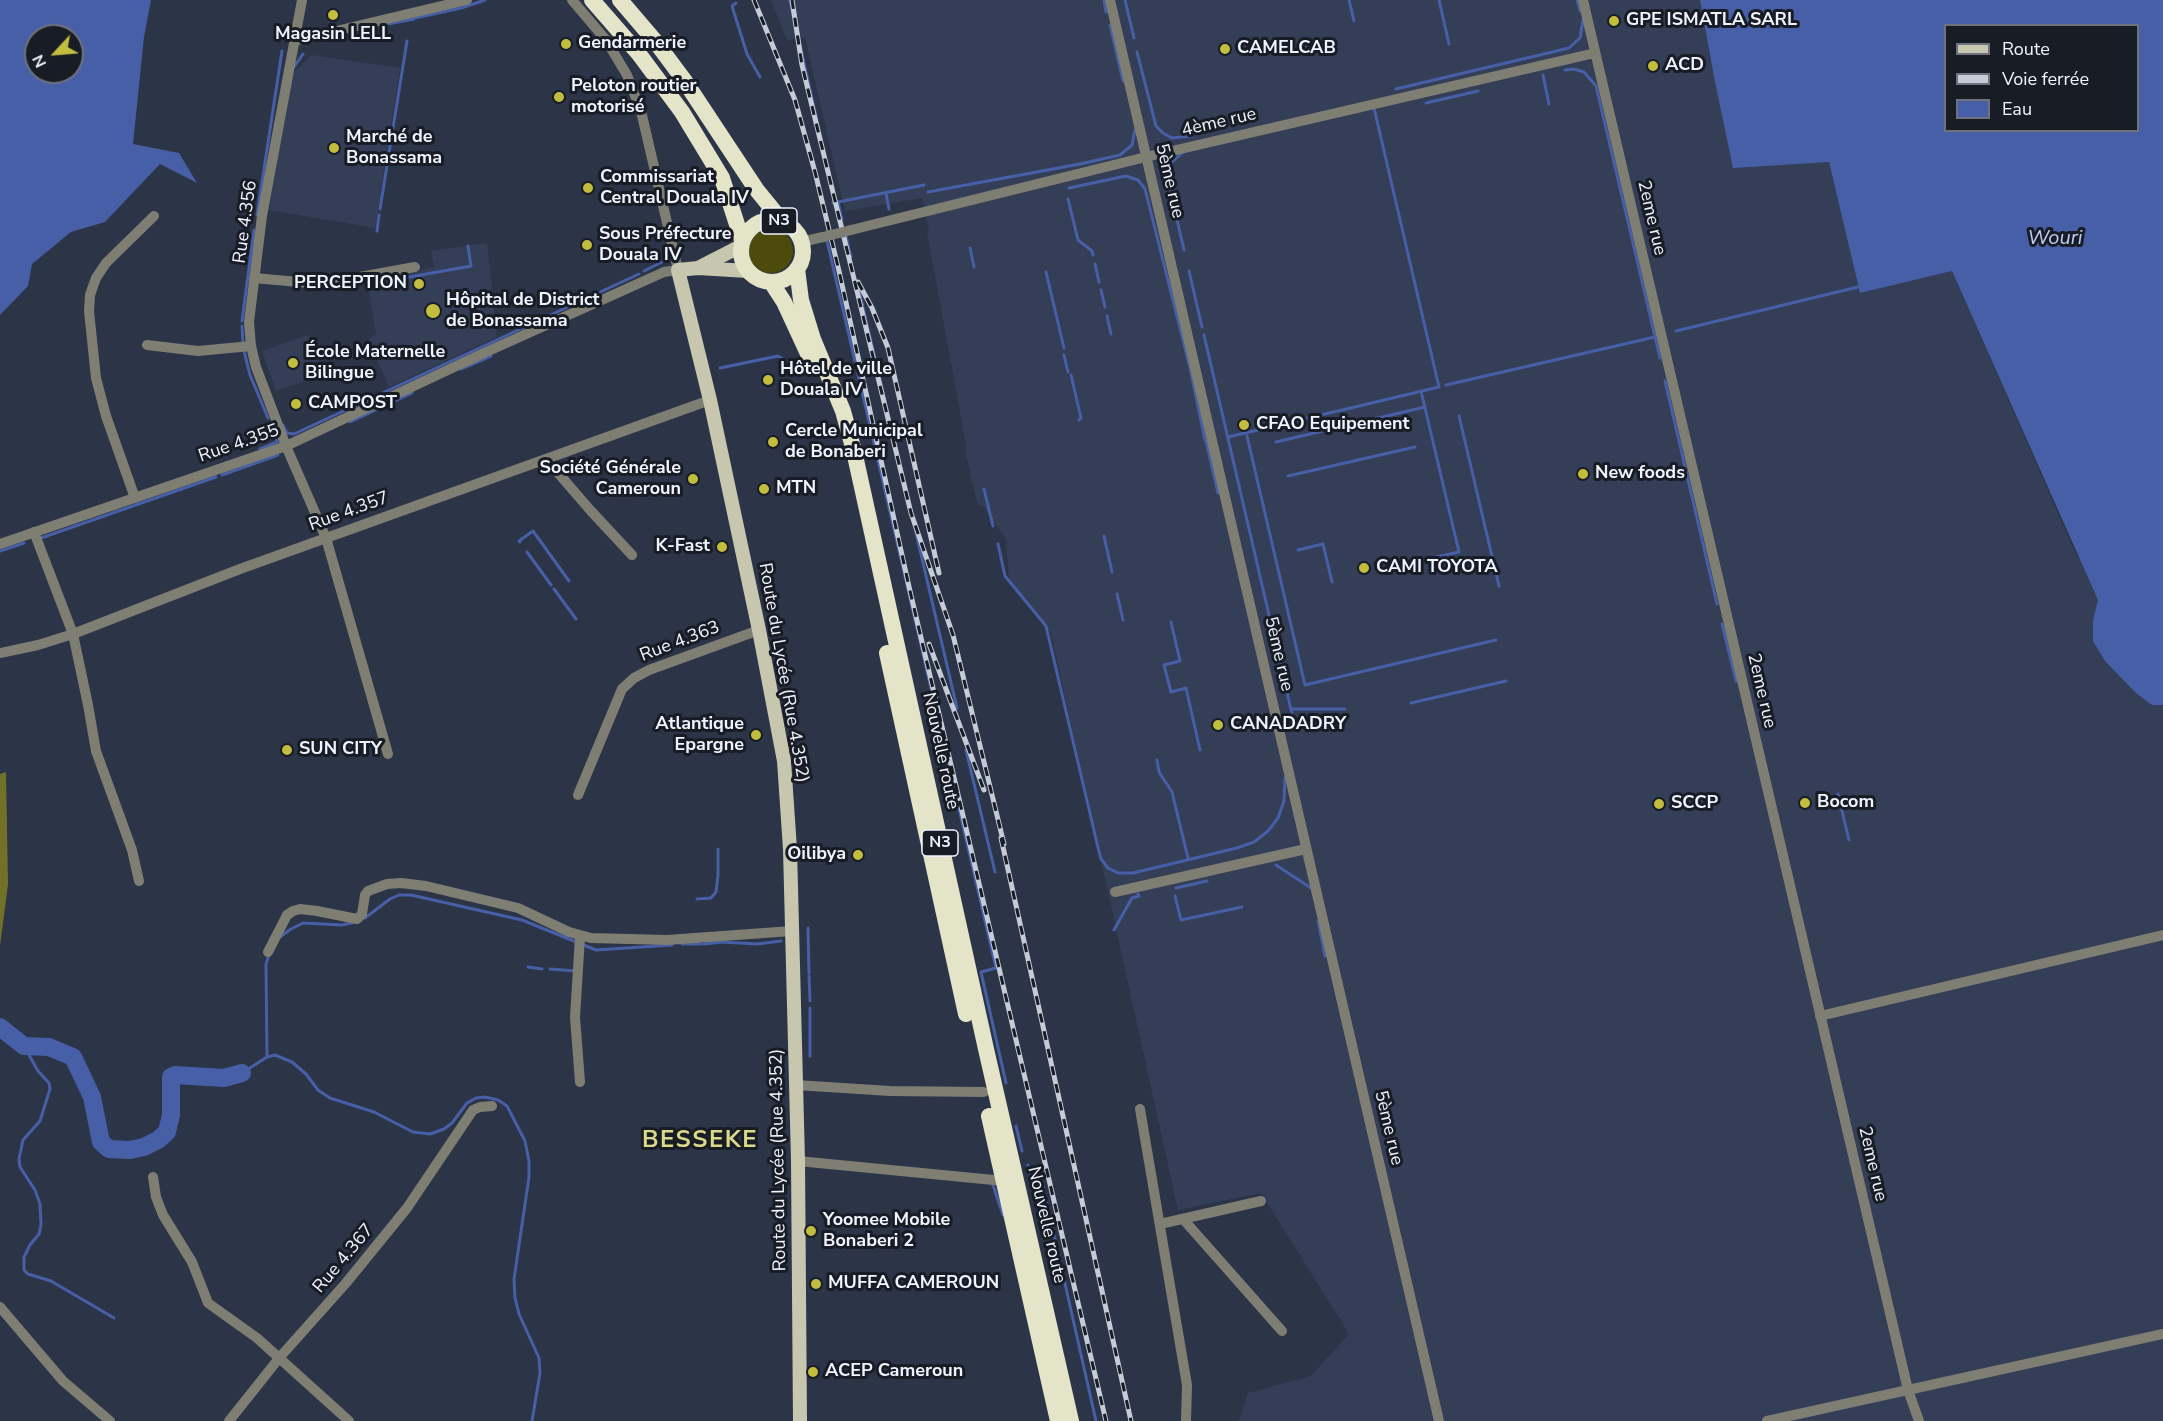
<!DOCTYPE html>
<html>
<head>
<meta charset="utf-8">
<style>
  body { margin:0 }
  #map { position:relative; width:2163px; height:1421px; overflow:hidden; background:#2c3448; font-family:"Nunito Sans",sans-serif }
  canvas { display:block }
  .legend { position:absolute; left:1944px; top:24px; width:195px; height:108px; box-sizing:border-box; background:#181c25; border:2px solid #6e727c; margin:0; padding:8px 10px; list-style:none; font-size:18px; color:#f0f4ff }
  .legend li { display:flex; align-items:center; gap:12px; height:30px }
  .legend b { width:30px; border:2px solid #6e727c }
  .north { position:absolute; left:24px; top:24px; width:60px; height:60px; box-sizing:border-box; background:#181c25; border:2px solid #6e727c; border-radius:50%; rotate:244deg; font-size:16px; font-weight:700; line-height:24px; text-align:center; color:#f0f4ff }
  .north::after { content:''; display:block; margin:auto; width:21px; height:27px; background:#c2bd3f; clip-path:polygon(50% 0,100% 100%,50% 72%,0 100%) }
</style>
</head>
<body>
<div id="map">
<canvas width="2163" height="1421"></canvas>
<ul class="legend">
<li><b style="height:8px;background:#c7c7b0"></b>Route</li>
<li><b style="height:8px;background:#c6cbd8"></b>Voie ferrée</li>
<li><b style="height:16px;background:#465fa6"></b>Eau</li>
</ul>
<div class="north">N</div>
</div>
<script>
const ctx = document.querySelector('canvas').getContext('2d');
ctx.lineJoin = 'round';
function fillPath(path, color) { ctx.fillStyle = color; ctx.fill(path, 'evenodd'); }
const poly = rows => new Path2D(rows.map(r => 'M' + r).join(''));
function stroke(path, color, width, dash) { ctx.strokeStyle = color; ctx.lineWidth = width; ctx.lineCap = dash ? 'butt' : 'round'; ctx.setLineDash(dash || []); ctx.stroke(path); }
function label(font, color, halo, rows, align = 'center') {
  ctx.font = font + ' "Nunito Sans",sans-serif'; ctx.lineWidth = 6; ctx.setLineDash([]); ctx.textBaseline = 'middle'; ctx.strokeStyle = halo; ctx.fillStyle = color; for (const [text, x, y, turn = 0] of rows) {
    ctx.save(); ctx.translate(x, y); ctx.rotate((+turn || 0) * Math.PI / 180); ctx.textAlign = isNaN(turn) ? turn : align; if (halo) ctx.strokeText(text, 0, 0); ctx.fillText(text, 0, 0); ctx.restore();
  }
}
const built = poly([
  [771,0,1700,0,1714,77,1829,162,1860,293,1952,271,2074,550,2086,570,2098,600,2093,620,2152,705,2163,705,2163,1421,1239,1421,1248,1393,1311,1376,1349,1334,1261,1193,1178,1210,1051,633,1009,580,1006,539,982,505,978,506,965,451,967,450,927,232,929,231,922,198,845,211,805,37,787,40],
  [312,55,400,68,375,228,269,210,290,76],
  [487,243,497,337,389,387,368,340,376,334,367,282,434,267,431,251],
  [308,335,324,375,276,391,262,351]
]);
const green = poly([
  '749 251a22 22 0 1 1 44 0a22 22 0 1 1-44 0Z'
]);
const forest = poly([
  [6,772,8,884,0,946,0,774]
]);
const water = poly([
  [0,0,151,0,144,37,133,144,179,153,197,183,160,164,105,222,71,232,32,264,28,286,0,315],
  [36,36,72,36,72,72,36,72],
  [1700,0,2163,0,2163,705,2152,705,2136,693,2105,661,2093,641,2093,620,2098,600,1952,271,1860,293,1829,162,1733,168,1714,77],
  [1946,26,2138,26,2138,130,1946,130]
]);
const stream = poly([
  [790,0,834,197,833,203],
  [1104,0,1106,12],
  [1125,0,1134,38],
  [1349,0,1354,21],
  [1439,0,1449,44],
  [1577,0,1580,11],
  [736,3,732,6,747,54,760,77],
  [415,18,461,8,485,0],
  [383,25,414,19],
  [1110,25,1123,81],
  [1137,52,1156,126,1163,133,1172,138,1191,136],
  [294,67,303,54],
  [1565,70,1574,69,1584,72,1596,86,1660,358],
  [1543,75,1549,104],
  [1396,89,1569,48,1580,38,1583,20],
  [1426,103,1478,91],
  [1182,153,1172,162,1167,176,1184,250],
  [1069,188,1126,176,1138,180,1145,189,1190,368,1205,440],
  [928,192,1080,164,1120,155,1132,145,1135,130],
  [886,193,889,209],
  [1068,199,1078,240,1092,251,1093,255],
  [837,202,838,202,842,219],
  [833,203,924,185],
  [380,209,407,41],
  [257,215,282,51],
  [377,231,379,215],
  [846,236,851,257],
  [827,241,996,968,981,972,1006,1083],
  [970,248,974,267],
  [1095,264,1099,282],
  [644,271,664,261],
  [1189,271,1202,327],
  [1046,272,1064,348],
  [393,280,471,266,468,246],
  [859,290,957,708],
  [1101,290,1105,307],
  [1107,316,1111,334],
  [242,321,254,230],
  [242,326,243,343],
  [1676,331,1858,287],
  [1204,335,1295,727],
  [244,351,250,375,268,418],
  [1064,355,1068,372],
  [720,368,778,356,801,370],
  [461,369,491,356],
  [1071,375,1081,418,1079,420],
  [1665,381,1717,604],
  [1446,385,1655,337],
  [1459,416,1499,586],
  [350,422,412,393],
  [283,425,287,433,294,434,639,274],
  [1247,436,1305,685,1496,640],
  [1228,437,1439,387,1374,108,1373,108],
  [1206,441,1218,493],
  [1276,442,1425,407],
  [260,449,277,442,270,423],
  [222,475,278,455],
  [1288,476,1415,447],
  [984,489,993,526],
  [1104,536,1112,572],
  [41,538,216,477],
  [520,542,519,541,533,531,569,581],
  [998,544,1005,576,1046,626,1099,852,1101,859,1108,868,1118,873,1133,873,1237,848,1254,842,1268,831,1278,818,1284,801,1285,778],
  [1298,550,1323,544,1332,582],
  [0,551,24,543],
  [527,552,551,585],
  [1401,565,1459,552,1421,391],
  [554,589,576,619],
  [1117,594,1123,620],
  [1171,622,1180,661,1164,665,1171,692,1186,688,1200,750],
  [1722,624,1736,681],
  [1411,703,1506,681],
  [1291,709,1345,709],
  [966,750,995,872],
  [1157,760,1159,772,1172,792,1188,858],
  [1838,794,1849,840],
  [1276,865,1311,888],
  [1176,888,1207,881],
  [1175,896,1181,920,1242,907],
  [697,899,711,898,716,892,718,875,718,849],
  [365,918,390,899,399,895,411,895,522,920,596,950,672,945],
  [1318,921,1325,956],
  [808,928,809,973],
  [1114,930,1132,898,1139,896,1138,894],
  [280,937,291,929,303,923,342,925,356,922],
  [682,944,701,944],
  [704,944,722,942,757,944,781,941],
  [528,967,542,969],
  [550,969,575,971],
  [809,976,810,1001],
  [810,1008,810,1056],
  [24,1046,38,1071,49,1083,50,1089,40,1121,23,1140,19,1159,20,1167,35,1190,40,1204,41,1225,39,1234,30,1245,24,1257,24,1270,28,1274,51,1281,114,1318],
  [267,1056,266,964,269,955],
  [242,1073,267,1057,275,1055,292,1062,306,1074,318,1090,330,1098,374,1112,413,1132,430,1134,444,1129,452,1123,467,1103,476,1098,485,1097,498,1100,507,1106,525,1141,529,1161,529,1177,514,1279,515,1298,519,1314,539,1358,540,1373,532,1421],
  [1016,1126,1022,1151],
  [1028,1165,1030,1174,1040,1173,1096,1421],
  [992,1182,1003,1215]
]);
const river = poly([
  [0,1027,24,1046,49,1047,73,1057,92,1097,101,1142,109,1149,130,1150,144,1147,158,1140,167,1132,171,1115,171,1077,175,1075,224,1078,242,1073]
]);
const minor = poly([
  [302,0,262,216,249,322,251,346,256,367,286,446,326,538,388,754],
  [1110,0,1439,1421],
  [1583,0,1908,1390,1919,1421],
  [294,41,467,0],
  [851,230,1146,157,1595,53],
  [801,242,823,237],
  [254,278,321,284,415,267],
  [147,345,198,351,251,346],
  [546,459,591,511,632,555],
  [135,498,106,416,96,378,89,311,90,295,96,278,106,263,154,216],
  [34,532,73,634,88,705,96,751,132,850,139,881],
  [0,544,286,446,484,353,664,272,678,270,641,111,627,75,606,40,572,0],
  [0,653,38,645,73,634,240,569,710,400],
  [578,795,622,689,634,678,649,670,759,630],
  [1115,892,1306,849],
  [580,937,575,1017,580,1082],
  [268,952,287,915,293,911,300,909,317,911,357,919,362,914,365,895,368,891,387,884,401,883,426,886,518,908,569,932,591,938,667,940,792,931],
  [1820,1016,2163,935],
  [796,1085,890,1091,984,1092],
  [1140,1109,1187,1385,1186,1421],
  [798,1161,1004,1181],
  [153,1177,156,1197,163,1215,192,1262,208,1303,257,1338,349,1421],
  [1183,1219,1282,1331],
  [1160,1224,1261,1201],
  [0,1307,63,1381,110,1421],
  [229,1421,280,1357,346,1283,407,1208,473,1110,480,1107,492,1106],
  [1767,1421,2163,1334]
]);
const major = poly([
  [698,268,741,246],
  [748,271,698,268,678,270,710,400,759,630,784,761,790,849,798,1161,800,1421]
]);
const highway = poly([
  [592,0,639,54,682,112,722,178,742,240],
  [620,0,655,41,684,80,756,189,782,221],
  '741 251a31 31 0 1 1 62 0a31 31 0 1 1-62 0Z',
  [797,269,801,300,813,339,843,411,854,451,986,1049,1071,1421],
  [771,282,784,302,809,356],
  [887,653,966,1014],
  [989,1116,1058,1421]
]);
const rail = poly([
  [754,0,795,100,815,172,839,271,910,591,1106,1421],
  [792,0,802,65,911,513,953,635,1004,844],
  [858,282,872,308,888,348,939,573],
  [929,644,984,790],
  [1001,838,1131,1421]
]);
const minorBridge = poly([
  [823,237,851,230]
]);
const markers = [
  [333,15,6,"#c2bd3f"],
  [1614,21,6,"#c2bd3f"],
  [566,44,6,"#c2bd3f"],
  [1225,49,6,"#c2bd3f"],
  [1653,66,6,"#c2bd3f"],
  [559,97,6,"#c2bd3f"],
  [334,148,6,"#c2bd3f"],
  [588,188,6,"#c2bd3f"],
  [587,245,6,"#c2bd3f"],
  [419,284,6,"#c2bd3f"],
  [433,311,8,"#c2bd3f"],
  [293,363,6,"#c2bd3f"],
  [768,380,6,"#c2bd3f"],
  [296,404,6,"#c2bd3f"],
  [1244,425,6,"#c2bd3f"],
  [773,442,6,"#c2bd3f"],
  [1583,474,6,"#c2bd3f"],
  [693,479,6,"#c2bd3f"],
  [764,489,6,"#c2bd3f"],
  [722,547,6,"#c2bd3f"],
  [1364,568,6,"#c2bd3f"],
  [1218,725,6,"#c2bd3f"],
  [756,735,6,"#c2bd3f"],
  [287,750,6,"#c2bd3f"],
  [1805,803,6,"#c2bd3f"],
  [1659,804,6,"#c2bd3f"],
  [858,855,6,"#c2bd3f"],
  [811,1231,6,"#c2bd3f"],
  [816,1284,6,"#c2bd3f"],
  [813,1372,6,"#c2bd3f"]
];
const shields = [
  [779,221,36],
  [940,843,36]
];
const shieldNames = [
  ["N3",779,221],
  ["N3",940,843]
];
const poiNames = [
  ["GPE ISMATLA SARL",1626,21],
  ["Magasin LELL",333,35,"center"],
  ["Gendarmerie",578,44],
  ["CAMELCAB",1237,49],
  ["ACD",1665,66],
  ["Peloton routier",571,87],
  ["motorisé",571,108],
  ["Marché de",346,138],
  ["Bonassama",346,159],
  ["Commissariat",600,178],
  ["Central Douala IV",600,199],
  ["Sous Préfecture",599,235],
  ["Douala IV",599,256],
  ["PERCEPTION",407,284,"right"],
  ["Hôpital de District",446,301],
  ["de Bonassama",446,322],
  ["École Maternelle",305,353],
  ["Bilingue",305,374],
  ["Hôtel de ville",780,370],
  ["Douala IV",780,391],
  ["CAMPOST",308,404],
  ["CFAO Equipement",1256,425],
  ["Cercle Municipal",785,432],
  ["de Bonaberi",785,453],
  ["Société Générale",681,469,"right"],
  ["Cameroun",681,490,"right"],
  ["New foods",1595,474],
  ["MTN",776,489],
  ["K-Fast",710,547,"right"],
  ["CAMI TOYOTA",1376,568],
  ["Atlantique",744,725,"right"],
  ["Epargne",744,746,"right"],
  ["CANADADRY",1230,725],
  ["SUN CITY",299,750],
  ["Bocom",1817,803],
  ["SCCP",1671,804],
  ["Oilibya",846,855,"right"],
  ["Yoomee Mobile",823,1221],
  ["Bonaberi 2",823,1242],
  ["MUFFA CAMEROUN",828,1284],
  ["ACEP Cameroun",825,1372]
];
const streetNames = [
  ["4ème rue",1219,123,-13],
  ["5ème rue",1169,181,77],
  ["2eme rue",1651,218,77],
  ["Rue 4.356",246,222,-82],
  ["Rue 4.355",239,444,-19],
  ["Rue 4.357",349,512,-20],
  ["Rue 4.363",680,642,-21],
  ["5ème rue",1278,654,77],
  ["Route du Lycée (Rue 4.352)",783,673,80],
  ["2eme rue",1761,691,77],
  ["Nouvelle route",940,751,78],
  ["5ème rue",1388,1128,77],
  ["Route du Lycée (Rue 4.352)",779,1160,-91],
  ["2eme rue",1872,1164,77],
  ["Nouvelle route",1046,1225,77],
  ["Rue 4.367",344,1259,-50]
];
const waterNames = [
  ["Wouri",2055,239]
];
const districtNames = [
  ["BESSEKE",700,1141]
];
fillPath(built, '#343e57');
fillPath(green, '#4d4b0b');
fillPath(forest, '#737128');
fillPath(water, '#465fa6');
stroke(stream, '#465fa6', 3);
stroke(river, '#465fa6', 18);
stroke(minor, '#7e7e73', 10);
stroke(major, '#c7c7b0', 14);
stroke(highway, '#e4e4c8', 16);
stroke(rail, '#c6cbd8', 5);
stroke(rail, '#181c25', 3, [9]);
stroke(minorBridge, '#7e7e73', 10);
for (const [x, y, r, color] of markers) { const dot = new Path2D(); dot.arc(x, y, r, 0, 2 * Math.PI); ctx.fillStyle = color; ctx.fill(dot); stroke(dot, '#181c25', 2); }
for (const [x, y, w] of shields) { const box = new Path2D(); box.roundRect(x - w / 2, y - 13, w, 26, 4.5); ctx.fillStyle = '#181c25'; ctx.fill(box); stroke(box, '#f0f4ff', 1.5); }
label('bold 16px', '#f0f4ff', null, shieldNames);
label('bold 18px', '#f0f4ff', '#181c25', poiNames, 'left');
label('18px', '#f0f4ff', '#181c25', streetNames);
label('italic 20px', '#bdcdf5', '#181c25', waterNames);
ctx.letterSpacing = '1.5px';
label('bold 24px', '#dad88a', '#181c25', districtNames);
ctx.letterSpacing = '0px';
</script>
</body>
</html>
